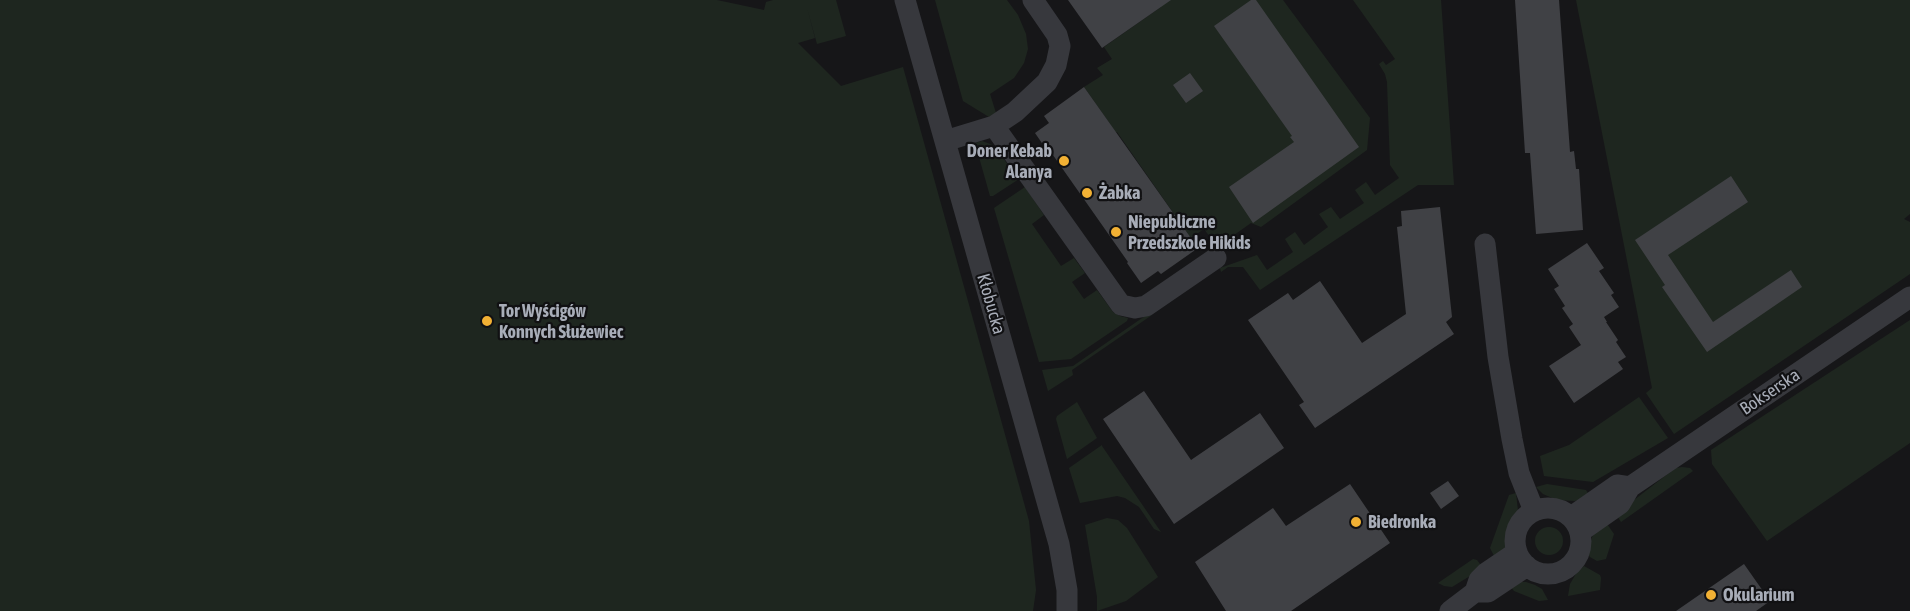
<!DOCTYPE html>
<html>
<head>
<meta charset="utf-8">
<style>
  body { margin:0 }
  canvas { display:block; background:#161618 }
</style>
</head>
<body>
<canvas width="1910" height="611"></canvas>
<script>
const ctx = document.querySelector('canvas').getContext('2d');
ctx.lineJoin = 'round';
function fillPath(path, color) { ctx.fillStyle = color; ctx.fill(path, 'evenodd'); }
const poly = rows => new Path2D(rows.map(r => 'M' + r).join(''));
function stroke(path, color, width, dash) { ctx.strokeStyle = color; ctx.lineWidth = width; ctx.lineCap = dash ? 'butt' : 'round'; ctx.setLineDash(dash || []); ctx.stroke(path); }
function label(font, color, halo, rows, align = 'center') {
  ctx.font = font + ' "Asap Condensed",sans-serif'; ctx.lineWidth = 4.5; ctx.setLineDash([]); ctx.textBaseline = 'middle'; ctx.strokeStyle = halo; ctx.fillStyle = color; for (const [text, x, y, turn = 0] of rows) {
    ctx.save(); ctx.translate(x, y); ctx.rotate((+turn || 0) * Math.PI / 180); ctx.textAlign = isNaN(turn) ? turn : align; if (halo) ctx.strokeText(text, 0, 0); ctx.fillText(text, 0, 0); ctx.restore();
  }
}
const green = poly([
  [0,0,717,0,764,10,766,2,773,0,836,0,846,36,817,44,807,8,815,38,798,43,841,86,903,67,1029,521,1036,590,1033,611,0,611],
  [935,0,1007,0,1018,15,1026,34,1028,49,1024,63,1014,78,990,94,996,113,989,117,963,101],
  [1156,0,1283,0,1370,118,1367,150,1261,227,1251,223,1227,240,1213,241,1204,229,1188,240,1188,234,1117,132,1113,134,1110,124,1084,87,1103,75,1097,68,1112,59,1104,47,1161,7],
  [1353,0,1441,0,1454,185,1418,185,1260,290,1243,267,1228,267,1221,272,1220,268,1257,255,1267,270,1293,252,1285,239,1295,232,1304,245,1328,227,1319,214,1331,207,1340,219,1364,203,1355,190,1366,182,1375,195,1399,178,1390,165,1387,82,1385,74,1379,64,1383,61,1386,65,1395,59],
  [1576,0,1910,0,1910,214,1904,219,1910,222,1910,274,1674,434,1646,393,1652,388],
  [982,141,993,145,1019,179,993,196,990,196,975,143],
  [1025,187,1044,215,1032,224,1061,266,1074,258,1085,273,1072,282,1084,299,1097,290,1113,312,1120,316,1128,318,1127,321,1071,359,1039,362,994,208],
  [1152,315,1072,370,1073,375,1048,391,1042,370,1073,366,1145,316],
  [1910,320,1910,443,1767,541,1712,464,1711,450],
  [1639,397,1668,438,1593,482,1544,476,1540,456,1569,445],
  [1077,402,1097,438,1067,459,1056,419,1057,416],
  [1102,445,1102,446,1161,532,1154,529,1139,507,1125,498,1117,496,1080,503,1069,468],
  [1682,467,1690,468,1693,471,1621,522,1616,514,1665,476,1676,468],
  [1547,484,1586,490,1590,497,1575,501,1557,500,1543,494,1536,487],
  [1516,493,1518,511,1509,541,1507,548,1496,560,1490,548,1509,495],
  [1107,518,1118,520,1127,528,1158,577,1126,601,1097,611,1097,597,1085,525],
  [1605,521,1614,534,1606,559,1597,561,1590,557,1588,554,1592,537,1598,527],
  '1535 541a14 14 0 1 1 28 0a14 14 0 1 1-28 0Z',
  [1473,559,1477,560,1483,568,1452,587,1444,586,1438,583],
  [1584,566,1600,575,1601,578,1600,590,1568,596,1570,584,1577,572],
  [1519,582,1526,582,1535,585,1542,589,1548,600,1539,601,1514,591,1510,586]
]);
const building = poly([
  [1068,0,1171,0,1102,48],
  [1251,0,1256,0,1359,147,1253,223,1229,187,1294,142,1290,137,1292,136,1214,26],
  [1515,0,1559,0,1570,152,1574,151,1576,169,1579,169,1583,230,1536,234,1530,153,1525,153],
  [1190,73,1203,91,1186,103,1173,85],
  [1084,87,1198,248,1161,274,1158,271,1141,283,1127,263,1128,262,1048,148,1046,149,1035,133,1049,123,1044,116],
  [1731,176,1748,202,1668,255,1713,322,1791,270,1802,287,1707,352,1662,287,1665,285,1635,240],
  [1440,207,1452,317,1446,322,1454,334,1315,428,1299,405,1304,402,1248,320,1288,293,1293,300,1320,281,1362,343,1406,314,1397,227,1402,226,1401,211],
  [1587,243,1604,268,1599,271,1614,293,1611,295,1619,307,1604,317,1607,322,1606,322,1618,340,1616,342,1626,357,1618,362,1623,369,1574,403,1549,366,1581,345,1569,327,1573,324,1562,308,1565,306,1554,289,1559,286,1548,269],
  [1144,391,1191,460,1260,413,1284,448,1174,524,1103,419],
  [1448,481,1459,496,1441,509,1430,493],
  [1350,484,1390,543,1291,611,1226,611,1195,562,1273,508,1286,526],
  [1744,564,1770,601,1756,611,1676,611]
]);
const minor = poly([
  [905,0,1059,544,1067,590,1067,611],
  [994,126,1121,305,1135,308,1146,306,1216,258],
  [945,141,994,126,1015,112,1047,82,1056,65,1060,46,1057,35,1033,0],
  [1485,244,1498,357,1512,439,1519,473,1534,511],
  '1515 541a33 33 0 1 1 66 0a33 33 0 1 1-66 0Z',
  [1571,517,1617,485,1630,487],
  [1580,532,1620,504,1630,487,1910,297],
  [1475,592,1488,592,1527,566],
  [1450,611,1475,592,1479,580,1486,573,1517,552]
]);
const markers = [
  [1064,161,6,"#f2b134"],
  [1087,193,6,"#f2b134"],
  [1116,232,6,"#f2b134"],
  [487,321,6,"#f2b134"],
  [1356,522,6,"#f2b134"],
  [1711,595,6,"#f2b134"]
];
const poiNames = [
  ["Doner Kebab",1052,151,"right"],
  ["Alanya",1052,172,"right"],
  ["Żabka",1099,193],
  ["Niepubliczne",1128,222],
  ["Przedszkole Hikids",1128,243],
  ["Tor Wyścigów",499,311],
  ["Konnych Służewiec",499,332],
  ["Biedronka",1368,522],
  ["Okularium",1723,595]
];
const streetNames = [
  ["Kłobucka",991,304,74],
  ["Bokserska",1770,392,-34]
];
fillPath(green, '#1e261f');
fillPath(building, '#404145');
stroke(minor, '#37383d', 21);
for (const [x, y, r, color] of markers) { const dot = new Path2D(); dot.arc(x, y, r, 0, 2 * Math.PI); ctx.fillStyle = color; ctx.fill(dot); stroke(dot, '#111113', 2); }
label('bold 18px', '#a8adb8', '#111113', poiNames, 'left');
label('18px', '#a8adb8', '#111113', streetNames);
</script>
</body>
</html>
